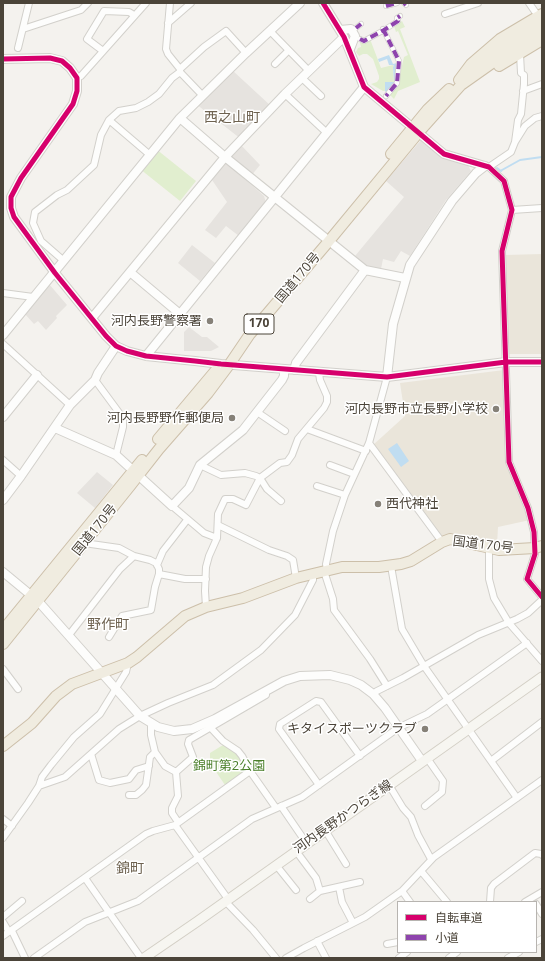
<!DOCTYPE html>
<html>
<head>
<meta charset="utf-8">
<style>
  body { margin:0 }
  #map { position:relative; width:545px; height:961px; overflow:hidden; background:#f4f2ee; font-family:"Open Sans","Noto Sans JP",sans-serif }
  canvas { display:block }
  .frame { position:absolute; inset:0; border:4px solid #4b4439; pointer-events:none }
  .legend { position:absolute; left:397px; top:901px; width:140px; height:52px; box-sizing:border-box; background:#fff; border:1px solid #b7b4b0; margin:0; padding:5px 7px; list-style:none; font-size:12px; color:#4b4439 }
  .legend li { display:flex; align-items:center; gap:8px; height:20px }
  .legend b { width:20px; border:1px solid #b7b4b0 }
</style>
</head>
<body>
<div id="map">
<canvas width="545" height="961"></canvas>
<div class="frame"></div>
<ul class="legend">
<li><b style="height:5px;background:#d6006c"></b>自転車道</li>
<li><b style="height:5px;background:#8e44ad"></b>小道</li>
</ul>
</div>
<script>
const ctx = document.querySelector('canvas').getContext('2d');
ctx.lineJoin = 'round';
function fillPath(path, color) { ctx.fillStyle = color; ctx.fill(path, 'evenodd'); }
const poly = rows => new Path2D(rows.map(r => 'M' + r).join(''));
function stroke(path, color, width, dash) { ctx.strokeStyle = color; ctx.lineWidth = width; ctx.lineCap = dash ? 'butt' : 'round'; ctx.setLineDash(dash || []); ctx.stroke(path); }
function label(font, color, halo, rows, align = 'center') {
  ctx.font = font + ' "Open Sans","Noto Sans JP",sans-serif'; ctx.lineWidth = 3; ctx.setLineDash([]); ctx.textBaseline = 'middle'; ctx.strokeStyle = halo; ctx.fillStyle = color; for (const [text, x, y, turn = 0] of rows) {
    ctx.save(); ctx.translate(x, y); ctx.rotate((+turn || 0) * Math.PI / 180); ctx.textAlign = isNaN(turn) ? turn : align; if (halo) ctx.strokeText(text, 0, 0); ctx.fillText(text, 0, 0); ctx.restore();
  }
}
const education = poly([
  [542,254,542,354,508,354,505,293,505,255],
  [504,370,507,466,530,520,498,527,497,545,439,538,373,445,405,416,400,383]
]);
const green = poly([
  [402,21,405,27,400,29,420,82,398,91,394,99,390,95,398,83,404,57,408,55,398,31,396,32,394,26],
  [370,39,381,68,393,65,394,67,393,67,394,82,385,82,385,91,383,91,371,84,377,82,379,79,379,76,373,59,367,54,363,54,359,56,356,52,358,48,361,47,360,43],
  [156,149,196,181,180,201,140,169],
  [223,745,239,754,246,769,246,772,225,785,210,763,210,753]
]);
const parking = poly([
  [232,70,271,106,241,139,196,104],
  [421,140,443,158,468,165,471,171,446,200,410,256,401,251,394,262,383,259,381,269,367,267,355,256,404,197,386,181],
  [240,144,260,165,251,176,226,156],
  [223,160,264,196,266,203,239,236,226,226,216,238,205,230,227,202,210,177],
  [192,245,215,263,200,281,178,263],
  [49,284,67,305,56,316,57,318,46,330,38,321,34,324,24,313],
  [189,327,202,337,207,337,219,347,211,351,184,351,184,332],
  [97,472,113,485,95,508,77,493]
]);
const water = poly([
  [389,55,393,64,397,63,396,81,387,93,385,91,385,82,394,82,393,67,394,66,393,65,389,65,387,59,379,62,378,59],
  [397,443,409,461,401,467,388,449]
]);
const stream = poly([
  [497,168,501,171,502,170,520,160,542,157]
]);
const pedestrian = poly([
  [404,3,406,5],
  [386,6,397,3],
  [356,28,361,24],
  [383,29,399,61,397,83,386,96],
  [360,39,364,41,384,30,398,21,397,18,400,16]
]);
const minor = poly([
  [170,3,166,49,168,54,180,69,180,72,203,96],
  [529,3,538,16],
  [445,14,478,3],
  [168,23,191,3],
  [23,29,81,10,88,3],
  [270,31,309,71],
  [18,48,29,3],
  [103,51,87,39,104,11,129,12,134,15],
  [275,64,288,51],
  [180,69,204,47,226,31,246,53],
  [77,78,81,76,146,3],
  [302,78,321,96],
  [523,91,542,84],
  [285,94,327,133],
  [109,120,150,155],
  [515,142,518,120,521,114,524,84,524,75,521,73,520,54],
  [485,166,489,167,504,181,512,210,502,251,509,462,528,508,534,532,535,554,527,579,542,597],
  [489,167,511,152,515,142,525,126,535,118,542,116],
  [512,210,542,208],
  [64,261,41,241,33,223,35,212,57,195,67,190,94,165,101,135,109,120,119,111,136,108,148,102,159,94,172,78,180,72],
  [3,293,33,297],
  [3,344,70,405],
  [95,380,123,418,123,427,116,455],
  [257,412,285,431],
  [307,429,366,451],
  [369,443,442,542],
  [3,460,21,476],
  [200,465,221,475,245,473,256,476,260,478,267,489,281,501],
  [330,465,354,474],
  [317,486,345,495],
  [172,506,204,533,217,538,209,556,206,567,205,591,206,607],
  [218,525,269,550,287,556,293,560,296,578],
  [217,538,218,514,225,499,233,499,246,505,260,478,280,463,287,462,292,455,298,439,324,408,327,402,327,396,320,380,319,373],
  [86,542,91,544,119,548,134,556],
  [489,548,489,579,494,598,509,623,542,661],
  [157,565,163,551,187,520],
  [391,566,402,629,424,666,517,798],
  [324,571,333,599,334,610,370,659,387,686],
  [327,571,326,564,333,531,345,495,369,443,387,377],
  [69,635,120,569,134,556,150,560,156,563,159,569,159,574,185,579,206,579],
  [109,637,122,616,151,610,155,587,159,574],
  [3,669,18,689],
  [373,694,377,691,403,678,478,635,517,619,528,613,542,600],
  [151,724,151,735,155,752,165,766,176,772],
  [210,727,223,741,238,751,242,756,250,771,276,808],
  [91,754,99,780,110,783,129,779,136,770,149,766],
  [491,761,542,722],
  [319,785,279,729,280,724,316,701,321,702,360,756],
  [389,785,403,808,411,817,418,835,431,859],
  [39,786,65,777,119,729,140,716,168,703,213,685,261,650,295,615,313,580,313,574],
  [129,795,136,795,142,790,146,785,150,757,155,752],
  [281,806,307,844],
  [425,806,442,792,443,781,427,758],
  [3,819,12,826],
  [178,822,172,813,172,808,178,796,176,772,193,757,188,744,189,740,266,695,266,694],
  [175,825,228,899],
  [325,830,346,864],
  [3,838,28,803,39,786,42,777,51,765,74,737,100,714,126,672,128,663],
  [296,851,316,878,320,891],
  [276,865,296,890],
  [421,871,447,902],
  [85,878,141,958],
  [339,887,342,902,353,923],
  [402,891,410,902],
  [310,899,320,891,360,882],
  [225,901,253,930,276,958],
  [490,902,491,888,494,884,535,853,541,854,542,855],
  [525,902,542,892],
  [536,904,542,914],
  [3,917,22,901],
  [3,922,9,932],
  [12,931,25,958],
  [3,936,146,834,153,831,175,825,250,771],
  [317,941,326,958],
  [536,942,542,939],
  [387,944,398,942],
  [34,958,85,922,138,901,252,819,302,797,398,728,427,714,527,643],
  [286,958,304,948,365,917,402,891,434,857,542,780],
  [399,958,407,952],
  [449,958,457,952],
  [508,958,519,952]
]);
const tertiary = poly([
  [323,3,344,37,364,87,444,154,485,166],
  [340,30,351,29,355,36,350,49],
  [3,59,50,58,62,61,70,68,77,78,77,91,73,104,21,178,11,197,11,208,14,217,55,273,106,336,116,346,127,351,146,356,195,361,221,364,387,377,506,362,542,362],
  [180,118,225,157,365,270,405,278],
  [130,272,180,314],
  [92,318,225,157,285,94,344,37],
  [3,335,180,118,246,53,300,3],
  [146,356,364,87],
  [294,370,296,363,365,270],
  [387,377,393,324,410,265,452,201,476,173,485,166],
  [3,417,37,375],
  [55,428,116,455,172,506,189,488,200,465,243,430,257,412,282,380,284,376,284,369],
  [3,500,21,476,70,405,95,380,98,373,116,346],
  [3,572,38,601,140,716,158,727,174,731,192,729,215,719,284,681,300,676,330,675,350,680,361,685,373,694,385,708,422,761]
]);
const secondary = poly([
  [144,958,198,921,542,677]
]);
const trunk = poly([
  [499,66,542,40],
  [474,68,524,32,542,22],
  [459,80,471,64,500,39,542,14],
  [391,154,428,109,449,89],
  [158,439,216,370],
  [3,630,142,460],
  [3,644,130,486,159,449,208,393,229,365,250,334,329,241,419,132,461,85,495,61,542,31],
  [3,746,32,723,56,696,72,684,128,663,137,657,185,616,206,607,243,598,296,578,342,567,379,567,401,564,411,561,442,542,450,539,499,550,535,548,542,546]
]);
const quiet = poly([
  [404,3,406,5],
  [386,6,397,3],
  [356,28,361,24],
  [383,29,399,61,397,83,386,96],
  [360,39,364,41,384,30,398,21,397,18,400,16]
]);
const cycleway = poly([
  [323,3,344,37,364,87,444,154,489,167,504,181,512,210,502,251,509,462,528,508,534,532,535,554,527,579,542,597],
  [3,59,50,58,62,61,70,68,77,78,77,91,73,104,21,178,11,197,11,208,14,217,55,273,106,336,116,346,127,351,146,356,195,361,221,364,387,377,506,362,542,362]
]);
const markers = [
  [210,321,4,"#868178"],
  [496,409,4,"#868178"],
  [232,418,4,"#868178"],
  [378,504,4,"#868178"],
  [425,729,4,"#868178"]
];
const shields = [
  [259,324,30]
];
const shieldNames = [
  ["170",259,324]
];
const streetNames = [
  ["国道170号",298,278,-50],
  ["国道170号",95,530,-51],
  ["国道170号",483,545,7],
  ["河内長野かつらぎ線",343,817,-35]
];
const poiNames = [
  ["河内長野警察署",202,321],
  ["河内長野市立長野小学校",488,409],
  ["河内長野野作郵便局",224,418],
  ["西代神社",386,504,"left"],
  ["キタイスポーツクラブ",417,729]
];
const parkNames = [
  ["錦町第2公園",229,766]
];
const neighbourhoodNames = [
  ["西之山町",232,118],
  ["野作町",108,625],
  ["錦町",130,869]
];
fillPath(education, '#eae5da');
fillPath(green, '#e1eecf');
fillPath(parking, '#e6e3df');
fillPath(water, '#c0ddf1');
stroke(stream, '#c0ddf1', 2);
stroke(pedestrian, '#d2d0cb', 6);
stroke(minor, '#d2d0cb', 8);
stroke(tertiary, '#d2d0cb', 10);
stroke(secondary, '#d3cfc5', 11);
stroke(trunk, '#ccbfa9', 12);
stroke(pedestrian, '#fdfdfc', 4.5);
stroke(minor, '#fdfdfc', 6);
stroke(tertiary, '#fdfdfc', 8);
stroke(secondary, '#f7f6f1', 9);
stroke(trunk, '#f0ece0', 10);
stroke(quiet, '#8e44ad', 4, [8, 4]);
stroke(cycleway, '#d6006c', 5);
for (const [x, y, r, color] of markers) { const dot = new Path2D(); dot.arc(x, y, r, 0, 2 * Math.PI); ctx.fillStyle = color; ctx.fill(dot); stroke(dot, '#fff', 1.5); }
for (const [x, y, w] of shields) { const box = new Path2D(); box.roundRect(x - w / 2, y - 10, w, 20, 3); ctx.fillStyle = '#fff'; ctx.fill(box); stroke(box, '#4b4439', 1); }
label('bold 12px', '#4b4439', null, shieldNames);
label('13px', '#4b4439', '#fff', streetNames);
label('13px', '#4b4439', '#fff', poiNames, 'right');
label('13px', '#4a7f2a', '#fff', parkNames);
label('14px', '#6e6250', '#fff', neighbourhoodNames);
</script>
</body>
</html>
